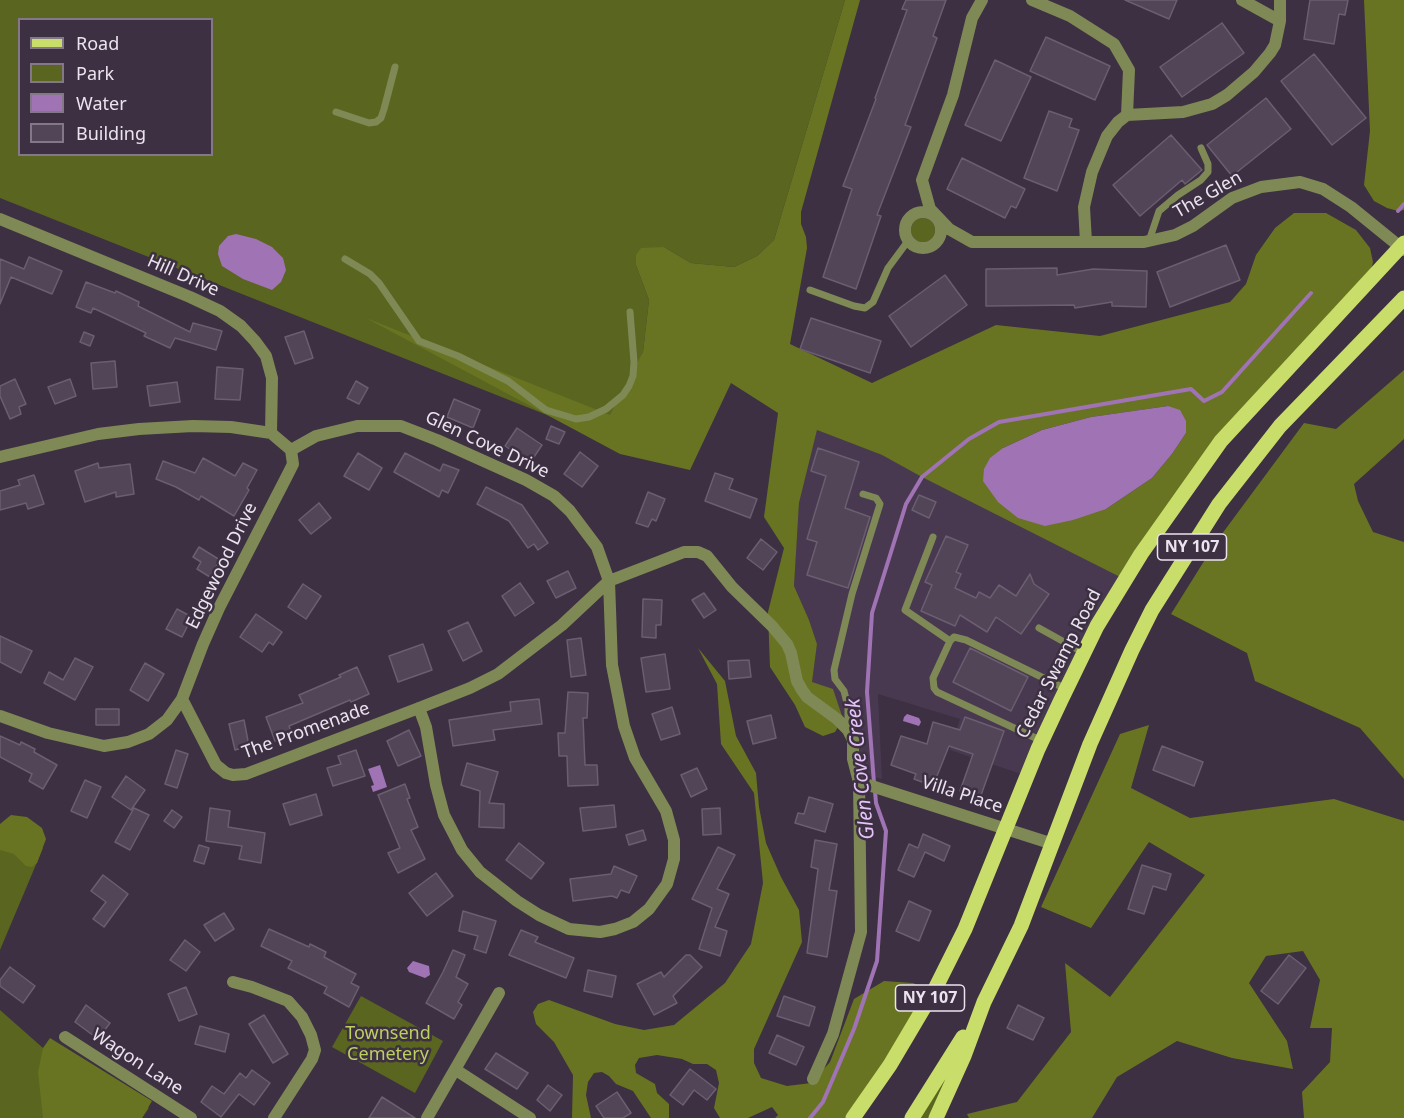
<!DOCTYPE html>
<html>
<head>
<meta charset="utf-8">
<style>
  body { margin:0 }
  #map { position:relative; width:1404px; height:1118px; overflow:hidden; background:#3c3042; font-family:"Noto Sans",sans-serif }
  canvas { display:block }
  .legend { position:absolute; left:18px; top:18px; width:195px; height:138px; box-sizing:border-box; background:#3c3042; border:2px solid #827887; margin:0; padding:8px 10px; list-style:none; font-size:18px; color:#ebe3ee }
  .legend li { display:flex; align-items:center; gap:12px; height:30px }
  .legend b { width:30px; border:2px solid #827887 }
</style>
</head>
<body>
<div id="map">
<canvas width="1404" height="1118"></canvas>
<ul class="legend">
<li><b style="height:8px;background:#c9dd6a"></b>Road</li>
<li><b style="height:16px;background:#5a651f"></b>Park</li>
<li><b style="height:16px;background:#9f73b4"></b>Water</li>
<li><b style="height:16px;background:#514557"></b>Building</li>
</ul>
</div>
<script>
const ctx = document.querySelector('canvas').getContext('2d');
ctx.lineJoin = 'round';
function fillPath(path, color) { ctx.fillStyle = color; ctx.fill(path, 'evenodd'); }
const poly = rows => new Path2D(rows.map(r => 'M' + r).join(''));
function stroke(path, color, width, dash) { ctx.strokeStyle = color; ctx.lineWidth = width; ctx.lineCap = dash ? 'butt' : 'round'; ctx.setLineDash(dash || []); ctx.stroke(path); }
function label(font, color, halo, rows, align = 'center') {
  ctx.font = font + ' "Noto Sans",sans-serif'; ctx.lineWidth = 5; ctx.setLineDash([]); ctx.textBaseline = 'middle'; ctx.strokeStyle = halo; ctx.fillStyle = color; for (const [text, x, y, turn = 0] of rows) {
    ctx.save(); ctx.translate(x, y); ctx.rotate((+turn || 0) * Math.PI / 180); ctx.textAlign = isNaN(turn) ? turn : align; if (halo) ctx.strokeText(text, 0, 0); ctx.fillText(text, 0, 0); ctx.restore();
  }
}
const built = poly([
  [817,430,882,455,1122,578,1027,776,950,750,960,719,878,694,882,779,865,775,853,736,812,682,817,644,809,620,794,586,799,503]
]);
const green = poly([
  [0,0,845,0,774,240,757,256,734,267,691,263,664,247,636,265,649,300,643,352,625,446,0,198],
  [20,20,212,20,212,154,20,154],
  '911 230a12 12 0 1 1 24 0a12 12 0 1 1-24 0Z',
  [0,827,43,848,0,950],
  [361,996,443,1041,415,1093,332,1047],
  [0,1010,43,1048,149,1108,142,1118,0,1118],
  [958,1055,933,1118,913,1118]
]);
const forest = poly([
  [845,0,860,0,801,212,801,224,806,237,807,248,790,344,872,383,996,325,1100,336,1230,302,1246,284,1256,255,1275,228,1294,213,1326,213,1356,230,1370,248,1373,262,1368,282,1221,441,1122,578,922,477,882,455,817,430,799,503,794,586,809,620,817,644,812,682,833,689,843,719,835,732,823,736,805,727,795,705,770,667,768,612,784,548,764,517,778,413,731,383,690,470,620,454,366,318,610,415,643,352,649,300,636,265,636,255,641,248,664,247,691,263,734,267,757,256,774,240],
  [1168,406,1186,433,1172,454,1152,478,1106,509,1003,448,1042,430,1091,417],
  [1364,0,1404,0,1404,210,1398,211,1387,208,1374,201,1364,185,1370,131],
  [1404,370,1404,439,1354,484,1358,501,1373,532,1404,542,1404,779,1360,728,1255,681,1247,653,1171,614,1216,542,1304,423,1336,429],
  [698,648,725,681,736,736,756,773,759,807,766,843,781,877,799,910,802,942,754,1049,754,1063,761,1078,787,1086,811,1083,830,1062,854,999,884,981,913,983,936,993,854,1118,775,1118,778,1115,772,1107,748,1118,720,1118,714,1108,719,1083,716,1070,707,1064,693,1064,682,1059,657,1055,639,1058,635,1065,636,1073,655,1084,657,1093,669,1104,669,1118,651,1118,633,1091,616,1084,609,1076,602,1072,594,1073,588,1082,586,1095,591,1118,572,1118,573,1075,554,1042,536,1024,533,1012,538,1004,549,1000,615,1024,644,1030,674,1025,725,983,751,944,763,883,754,793,721,744,717,684],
  [1149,725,1131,788,1190,818,1334,799,1404,821,1404,1118,1304,1118,1302,1092,1330,1062,1332,1028,1310,1028,1320,980,1303,951,1266,956,1249,983,1287,1041,1293,1069,1232,1058,1177,1041,1117,1077,1092,1118,969,1118,967,1114,1017,1102,1071,1032,1065,963,1110,997,1205,875,1149,842,1091,928,1041,907,1120,734],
  [11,815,27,817,42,828,46,839,37,863,32,867,26,866,14,854,0,850,0,824],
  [50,1038,152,1101,142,1118,43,1118,38,1072,43,1048]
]);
const water = poly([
  [236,234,256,239,272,247,283,258,286,270,281,282,272,290,243,279,222,266,218,254,219,246,228,236],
  [1168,406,1180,410,1186,421,1186,433,1172,454,1152,478,1106,509,1073,520,1045,526,1018,518,998,502,983,481,984,469,990,458,1003,448,1042,430,1091,417],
  [907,714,919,718,921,722,919,726,903,721,904,717],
  [380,765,387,787,373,792,371,786,374,785,368,769],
  [413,961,429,966,430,975,425,978,409,972,407,968]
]);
const stream = poly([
  [1398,211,1404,204],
  [874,783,867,692,872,613,906,504,922,477,969,439,999,422,1191,389,1204,401,1222,392,1311,293],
  [810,1118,823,1102,854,1029,877,961,886,831,876,803,875,791]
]);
const building = poly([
  [906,0,946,0,933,36,937,38,905,125,911,127,877,215,881,216,856,289,823,277,852,189,843,186,876,99,875,98,907,10,902,9,906,0],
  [1125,0,1177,0,1169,19,1125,0],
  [1310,0,1348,0,1345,15,1339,14,1334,44,1304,39,1310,0],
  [1222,23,1244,53,1182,97,1160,67,1222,23],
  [1046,37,1110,66,1095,100,1030,71,1046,37],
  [1314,54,1366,118,1332,145,1281,81,1314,54],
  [995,60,1031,77,1001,141,965,125,995,60],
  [1266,98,1291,129,1232,176,1207,145,1266,98],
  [1049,111,1072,119,1069,127,1079,130,1057,191,1024,178,1049,111],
  [1171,135,1202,170,1185,184,1182,180,1140,216,1113,185,1171,135],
  [962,158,1025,189,1016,208,1011,206,1005,218,947,189,962,158],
  [1226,245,1240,280,1170,307,1157,272,1226,245],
  [29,257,62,271,52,294,11,277,0,304,0,259,24,269,29,257],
  [1057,268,1057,275,1093,269,1147,271,1146,307,1112,306,1112,302,1075,308,1074,305,986,306,986,269,1057,268],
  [945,275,967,305,911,347,889,316,945,275],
  [86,282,115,293,116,291,139,302,138,306,190,332,193,323,222,331,216,350,175,338,170,348,144,336,146,333,93,308,91,313,76,307,86,282],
  [811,318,881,341,870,373,800,349,811,318],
  [304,331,313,358,295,364,285,337,304,331],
  [84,332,94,336,90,346,80,342,84,332],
  [115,361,117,387,93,389,91,363,115,361],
  [217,367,243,369,240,400,215,399,217,367],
  [15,379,26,404,19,407,21,414,10,419,0,396,0,386,15,379],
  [70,379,76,396,55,404,48,387,70,379],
  [356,381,368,388,359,404,347,398,356,381],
  [177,382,180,402,150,406,147,386,177,382],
  [454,399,480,410,473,428,447,417,454,399],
  [551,426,565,432,559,444,546,439,551,426],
  [517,428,542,445,530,463,505,446,517,428],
  [818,448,859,462,845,508,870,517,848,588,807,575,817,542,807,539,826,476,811,471,818,448],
  [580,452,598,466,582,487,564,474,580,452],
  [358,453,382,468,369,490,344,476,358,453],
  [405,453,440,471,443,464,459,470,448,493,442,490,439,497,394,472,405,453],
  [203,458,235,476,243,463,257,470,247,488,249,490,234,516,201,496,199,500,176,487,156,479,163,461,195,473,203,458],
  [98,463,99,468,130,464,134,494,116,497,116,492,85,502,75,471,98,463],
  [715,473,733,479,729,489,757,499,750,518,705,501,715,473],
  [34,475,44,504,28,509,26,503,0,510,0,491,20,485,18,480,34,475],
  [486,487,522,505,548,543,538,550,534,544,528,548,509,521,477,504,486,487],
  [648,492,665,499,656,521,652,519,648,527,636,523,648,492],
  [919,495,936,502,929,518,912,510,919,495],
  [319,503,331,518,311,534,299,520,319,503],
  [946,536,968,545,956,572,961,574,955,588,976,598,979,592,990,598,999,585,1016,596,1030,574,1034,584,1049,594,1021,634,996,617,987,632,960,615,955,626,921,611,932,585,925,582,946,536],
  [761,539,777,552,763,570,747,558,761,539],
  [199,547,220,560,210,577,197,569,201,562,193,557,199,547],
  [568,571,576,588,556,598,547,581,568,571],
  [520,583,534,603,515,616,502,596,520,583],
  [303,584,321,596,306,619,288,607,303,584],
  [704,593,716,610,704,618,692,600,704,593],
  [643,599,662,600,661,625,656,625,656,638,642,637,643,599],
  [177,609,192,617,182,637,166,629,177,609],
  [256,614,282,632,273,645,269,642,262,652,240,637,256,614],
  [468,622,482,651,463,661,448,631,468,622],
  [0,636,32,651,21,673,0,662,0,636],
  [581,638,586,675,571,677,567,640,581,638],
  [423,644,432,670,398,682,389,656,423,644],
  [970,648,1028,677,1011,711,953,682,970,648],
  [665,654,670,689,646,692,641,658,665,654],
  [75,658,93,667,75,700,44,683,49,672,63,680,75,658],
  [749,660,751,677,729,679,728,661,749,660],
  [145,663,164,674,148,701,130,690,145,663],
  [357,667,369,694,351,702,350,700,289,726,292,735,275,741,266,717,303,703,299,695,341,677,339,675,357,667],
  [568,692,588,693,587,718,583,718,585,765,597,765,598,785,568,786,567,756,559,756,558,733,565,733,568,692],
  [539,699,542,724,493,730,495,740,453,746,449,720,511,711,510,702,539,699],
  [672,707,680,734,661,740,652,714,672,707],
  [96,709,119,709,119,725,96,725,96,709],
  [771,715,776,738,753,744,747,721,771,715],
  [965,717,1004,731,980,798,960,791,973,754,949,746,933,786,914,779,916,774,891,765,901,736,927,744,933,722,960,730,965,717],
  [244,720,249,746,235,750,229,724,244,720],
  [409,730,421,756,398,766,387,741,409,730],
  [0,736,20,745,21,742,35,749,34,752,57,765,43,789,29,781,32,774,0,757,0,736],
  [1162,746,1203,762,1194,786,1153,770,1162,746],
  [176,750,188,754,177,788,165,784,176,750],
  [356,750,365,776,333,786,327,768,341,764,338,756,356,750],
  [467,763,498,772,489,803,504,804,504,828,479,827,480,791,461,785,467,763],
  [697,768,707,789,691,797,681,775,697,768],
  [126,776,145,790,131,810,112,797,126,776],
  [85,780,101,787,87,818,71,811,85,780],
  [405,784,410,798,407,799,418,827,411,830,425,859,398,873,388,853,400,848,378,795,405,784],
  [316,794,322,815,290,825,283,804,316,794],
  [809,797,833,804,825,832,795,823,798,813,804,814,809,797],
  [614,805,616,827,583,831,580,808,614,805],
  [134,808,149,815,130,850,115,842,134,808],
  [210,808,230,811,228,827,265,833,261,863,239,859,242,846,206,841,210,808],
  [720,808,721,834,703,835,702,809,720,808],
  [172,810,182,817,174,828,164,821,172,810],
  [643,830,646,840,629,845,626,835,643,830],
  [923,834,950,846,944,861,925,852,914,877,898,870,909,844,918,848,923,834],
  [815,840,837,844,829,890,837,891,827,957,807,953,818,869,811,867,815,840],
  [519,843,544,863,531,879,506,860,519,843],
  [199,845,209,848,204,864,194,861,199,845],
  [718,847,735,855,717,889,729,894,715,927,727,931,720,956,699,949,712,908,692,899,718,847],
  [1142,865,1171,874,1166,890,1153,886,1144,914,1128,909,1142,865],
  [614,866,637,876,629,893,621,890,617,898,612,896,573,901,570,879,611,874,614,866],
  [436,873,453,896,427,916,409,893,436,873],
  [103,875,128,894,104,927,93,919,106,902,91,891,103,875],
  [909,901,931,911,919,941,896,931,909,901],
  [463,911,496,921,486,953,474,949,478,936,459,931,463,911],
  [224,913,234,929,215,941,204,925,224,913],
  [269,929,309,947,310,944,326,952,324,957,356,974,351,983,359,987,349,1007,324,993,327,987,288,968,292,961,261,946,269,929],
  [521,930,538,937,535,942,574,958,566,978,509,955,521,930],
  [185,940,200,952,186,971,170,960,185,940],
  [453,950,465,955,456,977,468,984,458,1002,462,1005,454,1019,426,1003,443,972,453,950],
  [686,955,690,955,702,967,673,996,677,1003,654,1015,637,984,661,972,664,977,686,955],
  [1289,955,1306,968,1278,1004,1261,991,1289,955],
  [10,967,35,986,23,1003,0,986,0,980,10,967],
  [588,970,616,976,612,997,584,991,588,970],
  [186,987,197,1014,179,1021,168,994,186,987],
  [784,996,815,1007,809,1026,777,1016,784,996],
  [86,1005,110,1023,98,1039,75,1022,86,1005],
  [1018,1005,1044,1018,1033,1040,1007,1028,1018,1005],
  [264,1015,288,1054,273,1063,249,1024,264,1015],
  [200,1026,229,1034,225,1052,195,1044,200,1026],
  [777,1035,804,1047,796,1065,769,1053,777,1035],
  [496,1053,528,1073,517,1089,485,1069,496,1053],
  [690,1069,716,1089,707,1100,694,1090,683,1105,670,1095,690,1069],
  [252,1070,270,1083,254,1105,239,1094,221,1117,201,1102,212,1086,224,1094,240,1073,246,1078,252,1070],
  [548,1085,562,1095,550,1111,537,1100,548,1085],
  [617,1092,631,1113,623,1118,604,1118,596,1106,617,1092],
  [382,1097,415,1118,369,1118,382,1097]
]);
const service = poly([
  [336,112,369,123,376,122,381,118,384,109,395,67],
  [1149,241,1159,211,1178,195,1201,180,1208,172,1208,164,1201,148],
  [345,259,370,274,379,283,419,341,458,356,508,381,546,410,576,419,589,417,606,409,623,395,629,386,633,376,634,362,630,312],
  [810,290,854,306,865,308,873,302,888,268,908,241],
  [933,537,905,610,950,641],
  [1039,628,1084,653],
  [848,730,848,707,844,691,835,679,834,670,852,594,880,504,876,498,863,494],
  [1042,741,937,692,934,688,933,678,950,641,954,637,966,640,1066,689]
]);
const minor = poly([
  [982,0,972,18,953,95,922,180,930,209,949,229,972,242,1144,242,1175,235,1193,226,1232,198,1261,187,1300,182,1323,189,1351,207,1404,250],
  [1032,0,1070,16,1114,44,1129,70,1127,115],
  [1242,0,1280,21],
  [1127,115,1183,112,1212,104,1227,95,1254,72,1270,53,1275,45,1280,21,1280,0],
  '905 230a18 18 0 1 1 36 0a18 18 0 1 1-36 0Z',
  [0,219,190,297,220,311,241,326,255,341,266,356,272,378,271,433],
  [1086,242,1084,207,1092,172,1107,136,1118,122,1127,115],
  [291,450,316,436,357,426,401,426,437,440,526,480,554,496,570,511,597,547,609,581,684,552,698,552,707,556,732,587,772,626,787,644,791,653,797,681,802,690,807,697,837,719,848,730,853,740,853,759,859,782,861,932,833,1034,813,1079],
  [0,457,98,434,139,429,193,426,231,427,271,433,291,450],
  [182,699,216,765,226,773,233,775,246,774,419,708,470,688,498,674,562,625,609,581],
  [419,708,426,727,436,785,444,815,462,850,480,872,517,901,539,915,569,929,600,932,615,929,633,922,649,909,667,884,674,859,674,840,666,811,635,758,624,726,612,665,609,581],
  [0,716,48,733,104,746,128,742,149,734,167,720,182,699,203,644,219,608,288,474,293,464,291,450],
  [859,782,1053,844],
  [233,982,252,987,288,1001,302,1017,311,1035,315,1050,312,1059,274,1118],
  [65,1037,191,1118],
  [456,1070,530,1118],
  [427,1118,499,993]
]);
const primary = poly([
  [853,1118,890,1065,935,989,965,929,1038,749,1061,700,1097,626,1141,554,1221,441,1404,243],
  [912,1118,963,1037],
  [936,1118,964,1056,984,1002,1021,926,1090,744,1132,650,1152,610,1219,504,1280,426,1404,298]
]);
const shields = [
  [1192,547,69],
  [930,998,69]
];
const shieldNames = [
  ["NY 107",1192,547],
  ["NY 107",930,998]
];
const streetNames = [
  ["The Glen",1208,195,-30],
  ["Hill Drive",183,276,24],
  ["Glen Cove Drive",487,445,25],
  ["Edgewood Drive",222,566,-64],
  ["Cedar Swamp Road",1059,664,-63],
  ["The Promenade",306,731,-20],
  ["Villa Place",962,795,18],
  ["Wagon Lane",137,1062,33]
];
const parkNames = [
  ["Townsend",388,1034],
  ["Cemetery",388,1055]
];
const waterNames = [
  ["Glen Cove Creek",861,769,-96]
];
fillPath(built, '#483950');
fillPath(green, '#5a651f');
fillPath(forest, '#687421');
fillPath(water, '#9f73b4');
stroke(stream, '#9f73b4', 4);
fillPath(building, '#514557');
stroke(building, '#6b5e71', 1.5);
stroke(service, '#7f8955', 7);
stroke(minor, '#7f8955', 12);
stroke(primary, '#c9dd6a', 15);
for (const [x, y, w] of shields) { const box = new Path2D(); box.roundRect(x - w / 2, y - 13, w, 26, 4.5); ctx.fillStyle = '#3c3042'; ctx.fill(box); stroke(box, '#ebe3ee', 1.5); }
label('bold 16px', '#ebe3ee', null, shieldNames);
label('18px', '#ebe3ee', '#3c3042', streetNames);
label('18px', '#bccf61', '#3c3042', parkNames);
label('italic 20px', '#e6c3f8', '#3c3042', waterNames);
</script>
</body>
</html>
